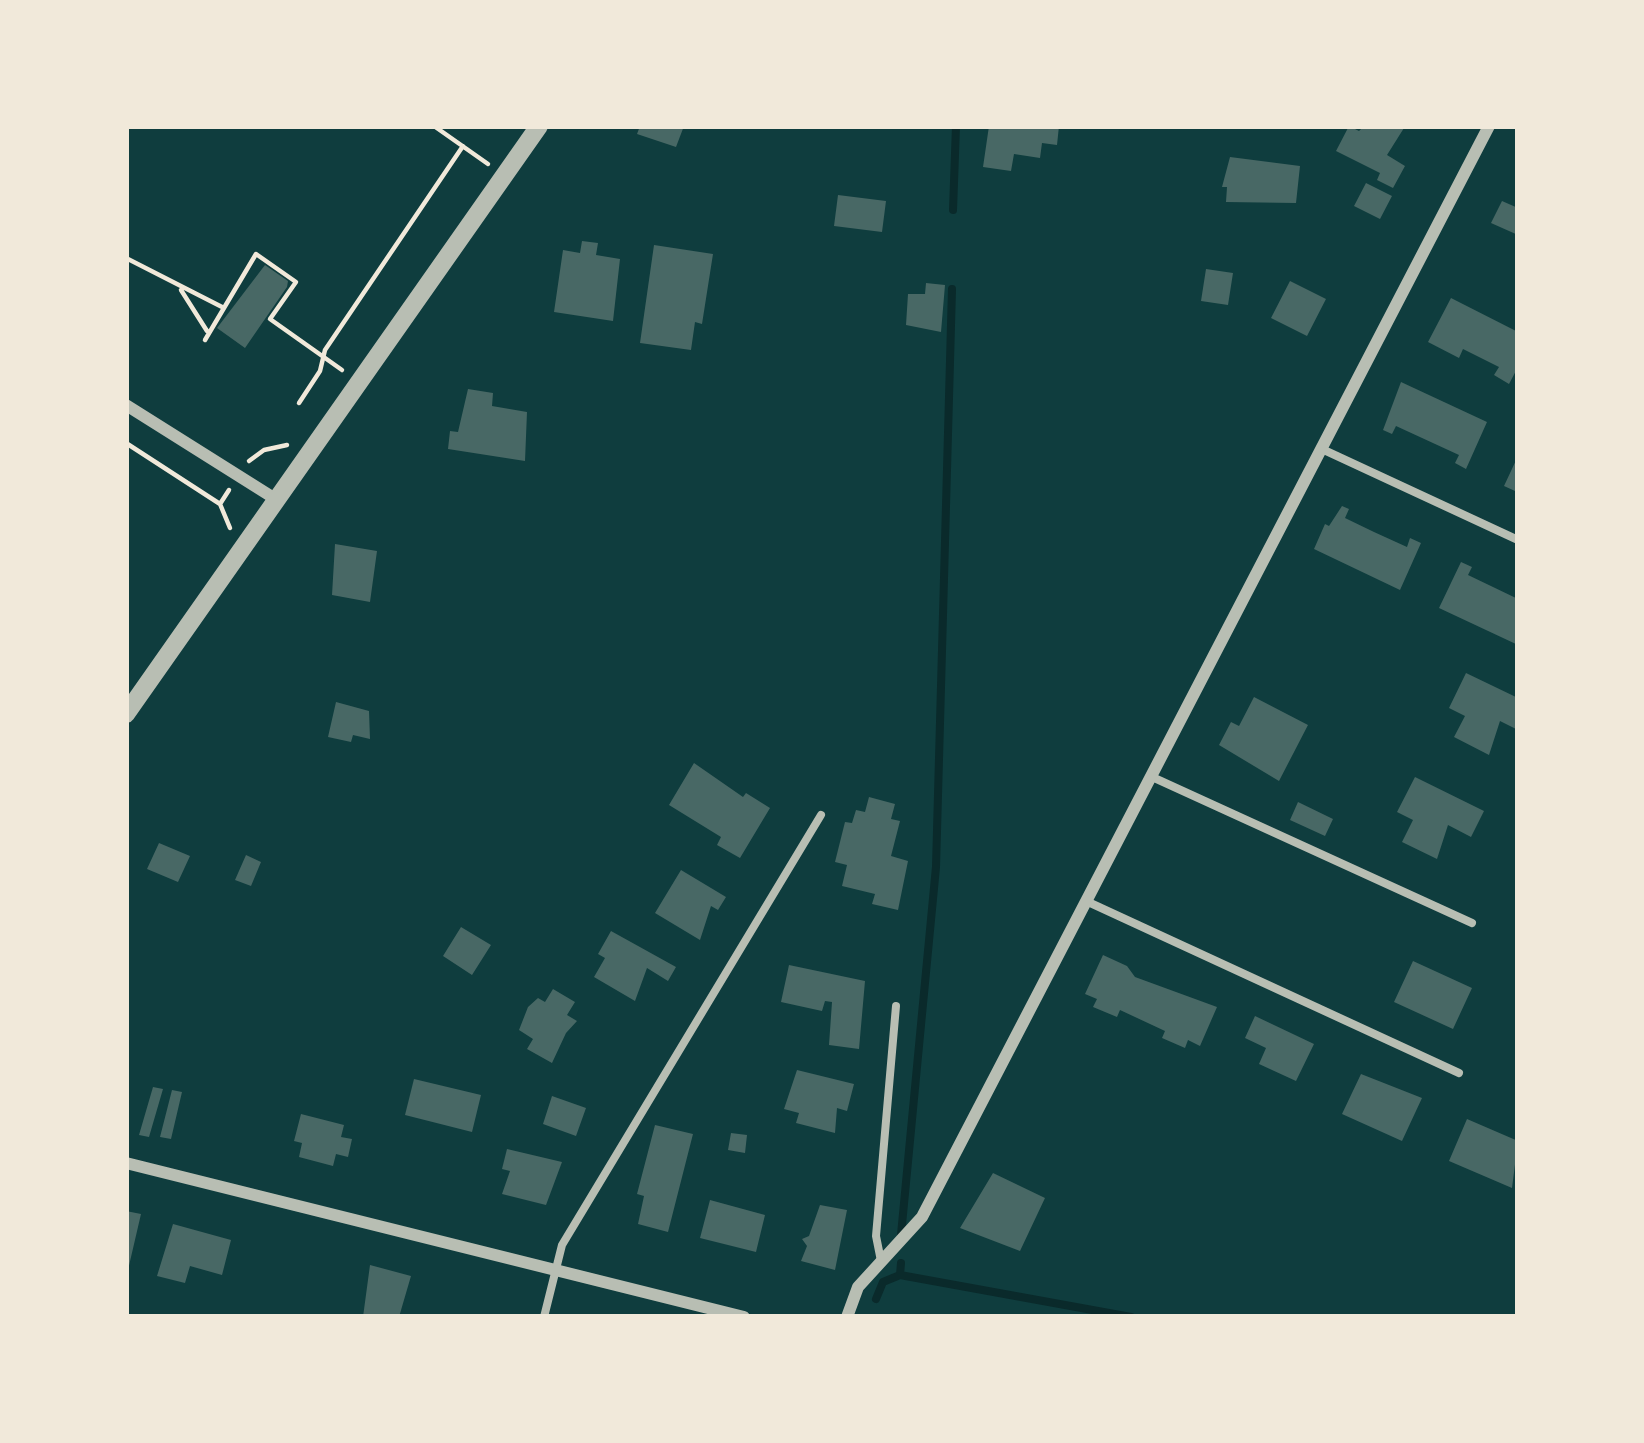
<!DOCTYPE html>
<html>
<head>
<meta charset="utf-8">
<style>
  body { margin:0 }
  #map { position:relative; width:1644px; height:1443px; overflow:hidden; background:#0f3d3e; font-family:"Work Sans",sans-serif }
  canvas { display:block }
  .frame { position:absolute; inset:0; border:129px solid #f1e9da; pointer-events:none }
</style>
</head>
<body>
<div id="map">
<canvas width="1644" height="1443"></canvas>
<div class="frame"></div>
</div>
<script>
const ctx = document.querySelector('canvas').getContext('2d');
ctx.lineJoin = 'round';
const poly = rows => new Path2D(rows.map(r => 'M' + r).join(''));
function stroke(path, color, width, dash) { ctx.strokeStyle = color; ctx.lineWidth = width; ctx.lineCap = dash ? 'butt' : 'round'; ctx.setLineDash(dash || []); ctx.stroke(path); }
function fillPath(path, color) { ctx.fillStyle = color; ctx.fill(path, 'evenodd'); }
const stream = poly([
  [953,210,956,126],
  [901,1235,936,867,952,289],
  [900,1275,901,1263],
  [876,1299,883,1282,900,1275,1131,1317]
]);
const building = poly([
  [640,126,684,126,676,147,637,134],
  [989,126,1059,126,1057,145,1042,143,1040,158,1014,154,1011,171,983,167],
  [1349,126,1359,131,1364,126,1404,128,1387,155,1405,166,1393,188,1377,180,1380,173,1336,151],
  [1230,157,1300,166,1296,203,1226,202,1227,187,1222,187],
  [1366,183,1392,196,1380,219,1354,206],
  [838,195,886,201,882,232,834,226],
  [1502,201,1518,208,1518,235,1491,223],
  [582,241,598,243,596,255,620,259,613,321,554,312,563,250,580,253],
  [654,245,713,254,702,324,695,322,691,350,640,343],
  [265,265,288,281,287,287,245,348,217,328],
  [1206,269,1233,273,1228,305,1201,301],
  [1290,281,1326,299,1307,336,1271,318],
  [926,283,945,285,941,332,906,325,908,294,925,294],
  [1451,298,1518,332,1518,367,1509,384,1494,375,1499,367,1463,349,1459,358,1428,342],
  [1401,382,1487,422,1466,469,1455,463,1459,455,1396,426,1392,434,1383,430],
  [468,389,493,393,492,406,527,412,525,461,448,449,450,431,458,432],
  [1518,456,1518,485,1515,491,1504,486],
  [1342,506,1349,509,1345,518,1374,532,1407,547,1410,538,1421,543,1400,590,1314,549,1325,524,1329,526],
  [335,544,377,551,370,602,332,595],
  [1461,562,1472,567,1468,575,1518,599,1518,645,1439,608],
  [1466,673,1518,698,1518,730,1500,721,1489,755,1454,737,1465,716,1449,708],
  [1254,697,1308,725,1279,781,1219,745,1231,722,1239,726],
  [336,702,369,711,370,739,353,735,351,742,328,737],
  [694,763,743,797,746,793,770,808,740,858,717,845,721,837,669,805],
  [1415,777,1484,811,1471,837,1448,825,1437,859,1402,842,1413,820,1397,812],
  [869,797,895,804,891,819,900,821,891,856,908,861,898,910,872,904,875,894,842,886,847,865,835,862,845,822,852,823,856,810,865,812],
  [1298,802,1333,819,1325,836,1290,820],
  [159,843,190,856,178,882,147,869],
  [246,855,261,862,251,886,235,880],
  [681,870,726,897,718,910,711,906,700,940,655,913],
  [461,927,491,945,472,975,443,956],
  [611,931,676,967,668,981,647,968,635,1001,594,977,605,958,598,954],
  [1103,955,1127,966,1135,977,1217,1007,1200,1046,1188,1040,1185,1048,1162,1038,1165,1031,1120,1010,1117,1017,1093,1007,1097,999,1085,994],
  [1413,961,1472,988,1453,1029,1394,1002],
  [789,965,865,981,859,1049,829,1045,832,1002,825,1001,822,1011,781,1002],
  [553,989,575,1002,567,1015,577,1021,566,1033,552,1063,527,1049,533,1039,519,1030,528,1007,538,998,545,1002],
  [1255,1016,1314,1044,1296,1081,1259,1064,1266,1048,1245,1038],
  [797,1070,854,1084,847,1111,837,1108,835,1133,796,1123,799,1113,784,1109],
  [1361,1074,1422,1098,1402,1141,1342,1114],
  [414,1079,481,1095,472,1132,405,1115],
  [153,1087,163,1089,149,1137,139,1135],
  [172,1090,182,1092,171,1139,160,1137],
  [552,1096,586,1108,576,1136,543,1124],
  [301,1114,344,1125,341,1137,352,1139,348,1157,336,1154,333,1166,299,1157,302,1143,294,1141],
  [1467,1119,1518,1141,1512,1188,1449,1161],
  [655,1125,693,1134,668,1232,638,1224,644,1196,637,1194],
  [731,1133,747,1135,745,1153,728,1150],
  [507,1149,562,1162,546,1205,502,1194,510,1171,502,1169],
  [993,1173,1045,1198,1020,1251,960,1228],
  [710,1200,765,1215,756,1252,700,1238],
  [820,1205,847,1210,835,1270,801,1261,807,1246,802,1239,809,1236],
  [126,1211,141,1214,128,1270,126,1269],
  [173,1224,231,1240,222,1275,190,1266,185,1283,157,1276],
  [370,1265,411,1276,399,1317,363,1317]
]);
const path = poly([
  [434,126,488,164],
  [126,258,224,308],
  [181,290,207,331],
  [205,340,256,254,296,282,270,319,342,370],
  [299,403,320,371,325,350,463,146],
  [126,443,220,504],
  [249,461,264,450,287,445],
  [229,490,220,504,230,528]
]);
const service = poly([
  [1324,450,1518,540],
  [1150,776,1472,923],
  [1086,901,1459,1073],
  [881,1261,876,1236,896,1006],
  [544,1317,562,1245,821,815]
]);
const minor = poly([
  [126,405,277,500],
  [126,1163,744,1317],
  [847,1317,858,1287,922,1217,1489,126]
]);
const tertiary = poly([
  [126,714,539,126]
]);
stroke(stream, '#0a2a2b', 8);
fillPath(building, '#486865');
stroke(path, '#f1e9da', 4.5);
stroke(service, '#b8beb3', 8);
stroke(minor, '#b8beb3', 12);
stroke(tertiary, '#b8beb3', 18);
</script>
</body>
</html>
